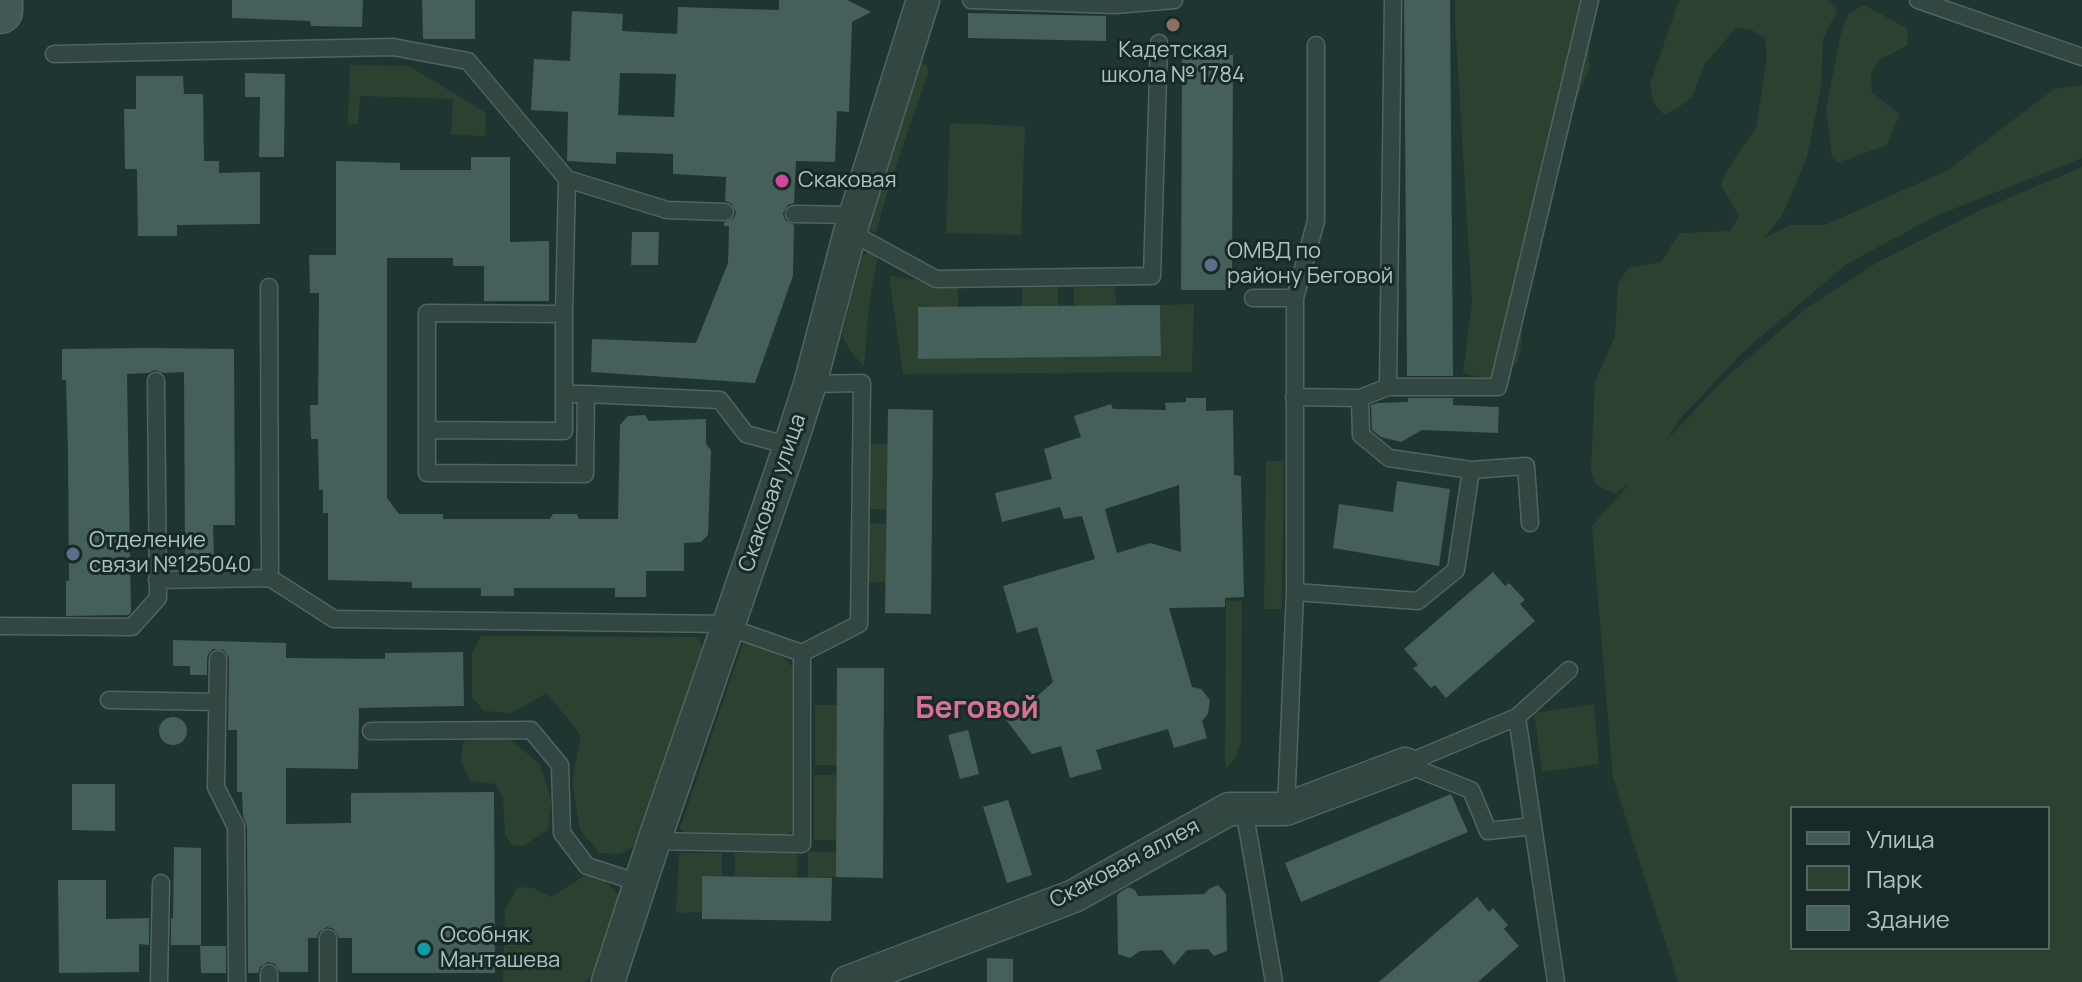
<!DOCTYPE html>
<html>
<head>
<meta charset="utf-8">
<style>
  body { margin:0 }
  #map { position:relative; width:2082px; height:982px; overflow:hidden; background:#1f3531; font-family:Manrope,sans-serif }
  canvas { display:block }
  .legend { position:absolute; left:1790px; top:806px; width:260px; height:144px; box-sizing:border-box; background:#182a27; border:2px solid #536764; margin:0; padding:10px 14px; list-style:none; font-size:24px; color:#acc3c0 }
  .legend li { display:flex; align-items:center; gap:16px; height:40px }
  .legend b { width:40px; border:2px solid #536764 }
</style>
</head>
<body>
<div id="map">
<canvas width="2082" height="982"></canvas>
<ul class="legend">
<li><b style="height:10px;background:#405955"></b>Улица</li>
<li><b style="height:22px;background:#2c412f"></b>Парк</li>
<li><b style="height:22px;background:#455f5a"></b>Здание</li>
</ul>
</div>
<script>
const ctx = document.querySelector('canvas').getContext('2d');
ctx.lineJoin = 'round';
function fillPath(path, color) { ctx.fillStyle = color; ctx.fill(path, 'evenodd'); }
const poly = rows => new Path2D(rows.map(r => 'M' + r).join(''));
function stroke(path, color, width, dash) { ctx.strokeStyle = color; ctx.lineWidth = width; ctx.lineCap = dash ? 'butt' : 'round'; ctx.setLineDash(dash || []); ctx.stroke(path); }
function label(font, color, halo, rows, align = 'center') {
  ctx.font = font + ' Manrope,sans-serif'; ctx.lineWidth = 6; ctx.setLineDash([]); ctx.textBaseline = 'middle'; ctx.strokeStyle = halo; ctx.fillStyle = color; for (const [text, x, y, turn = 0] of rows) {
    ctx.save(); ctx.translate(x, y); ctx.rotate((+turn || 0) * Math.PI / 180); ctx.textAlign = isNaN(turn) ? turn : align; if (halo) ctx.strokeText(text, 0, 0); ctx.fillText(text, 0, 0); ctx.restore();
  }
}
const green = poly([
  [1455,0,1588,0,1589,69,1554,156,1528,243,1521,347,1517,363,1503,373,1487,379,1463,373,1472,303,1455,20],
  [1679,0,1827,0,1837,10,1823,40,1821,88,1807,157,1782,216,1764,238,1791,225,1825,225,1946,171,2054,89,2082,85,2082,158,1936,216,1847,264,1745,350,1678,421,1666,441,1723,380,1808,307,1878,262,1985,208,2082,167,2082,982,1678,982,1613,778,1592,526,1630,483,1615,494,1596,485,1591,470,1595,382,1615,336,1618,283,1628,268,1661,262,1679,233,1730,231,1739,216,1721,185,1727,170,1756,128,1767,57,1765,39,1752,30,1736,28,1704,65,1692,97,1678,108,1664,115,1653,102,1650,84],
  [1792,808,2048,808,2048,948,1792,948],
  [1864,5,1907,28,1908,45,1879,60,1871,75,1872,93,1900,114,1887,145,1837,163,1832,157,1826,108,1842,28,1849,13],
  [921,63,927,65,928,73,888,189,876,232,872,232,867,229],
  [350,65,409,66,486,113,485,136,451,135,453,99,360,96,358,124,348,124],
  [950,123,1025,126,1021,235,946,233],
  [868,252,878,255,869,305,864,366,850,351,842,335,862,256],
  [889,276,951,285,956,287,958,291,958,307,919,359,1161,356,1160,305,1194,304,1192,372,903,374],
  [1022,287,1058,287,1058,306,1022,306],
  [1074,287,1115,287,1116,305,1074,306],
  [870,444,888,444,887,509,869,509],
  [1266,461,1284,461,1282,609,1264,609],
  [869,523,887,524,886,582,868,582],
  [1226,600,1242,601,1241,741,1236,757,1229,766,1225,768],
  [481,636,696,637,704,647,639,844,620,854,599,853,580,830,572,781,581,736,547,693,511,713,484,711,472,697,472,653],
  [744,640,783,657,791,665,794,671,794,830,785,836,685,834,680,828],
  [1594,704,1599,764,1542,772,1534,713],
  [815,705,837,705,837,765,815,765],
  [473,734,503,734,540,764,551,800,548,830,523,846,512,845,505,834,503,798,495,784,470,781,461,761,463,743],
  [814,775,836,775,836,840,814,840],
  [808,851,836,852,836,877,808,878],
  [797,852,797,877,735,876,735,853],
  [679,853,722,853,722,876,702,877,702,912,676,913],
  [584,876,604,880,621,898,597,972,584,982,503,982,505,909,518,887,533,888,551,897]
]);
const building = poly([
  [232,0,363,0,362,27,311,26,310,21,232,18],
  [422,0,475,0,475,39,423,39],
  [779,0,847,0,871,12,852,22,849,112,837,111,835,162,796,161,794,203,788,205,783,213,785,220,794,225,793,276,755,383,591,372,592,339,696,343,728,263,729,226,724,226,724,223,734,218,736,212,731,203,725,201,726,177,673,174,673,154,616,152,616,164,567,161,568,112,531,110,534,59,570,61,572,11,623,14,622,31,677,34,678,7,779,10],
  [620,73,676,74,674,117,618,115],
  [1404,0,1450,0,1453,376,1407,376],
  [968,13,1106,16,1106,41,968,38],
  [1182,55,1233,55,1232,290,1181,290],
  [245,73,285,74,284,157,259,157,260,97,245,97],
  [136,76,183,76,184,94,203,94,204,161,219,161,219,173,260,172,260,224,177,225,177,236,138,236,137,169,125,169,124,109,136,109],
  [471,157,510,157,510,242,549,241,549,301,484,301,484,266,453,266,453,258,387,258,387,498,399,514,443,514,443,519,550,519,553,514,577,514,579,519,618,519,620,425,628,416,645,415,649,421,706,419,706,444,711,450,708,535,701,542,684,543,684,571,646,571,646,597,615,597,615,588,514,588,514,596,481,596,481,588,412,588,412,582,328,580,328,513,323,513,323,490,319,490,318,439,311,439,310,405,318,405,319,293,310,293,309,255,336,255,336,161,400,163,400,170,471,170],
  [632,232,659,232,658,265,631,265],
  [1160,305,1161,356,918,359,918,307],
  [150,348,234,349,235,525,213,525,214,557,185,558,184,372,163,373,155,370,149,373,127,374,131,612,128,615,66,616,66,581,69,581,68,455,66,380,62,380,62,349],
  [1186,398,1206,398,1206,411,1233,410,1234,475,1241,476,1244,597,1225,598,1225,607,1169,608,1192,687,1201,689,1210,700,1208,714,1202,721,1207,738,1174,748,1168,729,1096,750,1102,769,1070,778,1061,746,1032,754,1000,712,1024,708,1053,682,1037,627,1017,633,1003,586,1095,559,1082,516,1064,519,1060,507,1002,522,995,493,1052,479,1044,449,1081,437,1074,416,1111,404,1113,409,1166,410,1165,403,1186,402],
  [1179,485,1181,552,1150,543,1117,553,1105,509],
  [1408,398,1453,398,1453,405,1499,407,1498,433,1422,430,1401,442,1381,437,1372,430,1371,405,1378,403,1408,402],
  [888,409,933,410,931,614,885,613],
  [1397,481,1450,489,1439,566,1333,548,1339,504,1393,512],
  [1493,572,1505,586,1509,583,1525,600,1520,604,1535,621,1446,698,1435,685,1431,688,1413,668,1418,665,1404,649],
  [173,640,286,643,286,658,385,659,385,653,463,652,464,706,359,708,358,769,286,768,286,824,351,823,351,793,494,792,495,973,352,973,352,938,339,938,334,929,327,927,319,932,317,938,308,938,308,972,280,972,275,964,268,962,260,967,258,973,248,973,247,827,243,816,242,792,237,792,237,730,228,730,229,658,224,650,213,649,209,653,207,658,207,675,190,675,190,666,173,666],
  [837,668,884,668,883,878,836,877],
  '159 731a14 14 0 1 1 28 0a14 14 0 1 1-28 0Z',
  [968,730,979,774,960,779,948,735],
  [72,784,115,784,115,831,72,830],
  [1451,794,1468,832,1301,902,1285,863],
  [1008,800,1032,875,1007,883,983,807],
  [174,847,201,848,201,945,171,945,171,918,173,918],
  [702,876,832,878,831,921,702,919],
  [58,880,106,880,106,919,149,918,149,945,139,944,139,972,59,973],
  [1218,885,1226,894,1227,951,1214,956,1208,949,1187,950,1174,965,1162,950,1140,951,1130,958,1118,954,1117,896,1119,893,1128,887,1135,890,1138,896,1204,894,1209,889],
  [1477,897,1489,912,1493,908,1508,925,1504,929,1519,946,1478,982,1379,982],
  [200,946,226,946,226,973,201,973],
  [987,958,1013,959,1013,982,987,982]
]);
const service = poly([
  [971,0,1115,5,1174,0],
  [1918,0,2082,57],
  [54,54,393,47,468,61,567,179,667,210,725,212],
  [794,214,856,215],
  [850,232,936,279,1152,276,1159,43],
  [269,287,270,578],
  [1253,298,1295,298],
  [564,314,567,179],
  [1388,387,1498,387,1590,0],
  [586,394,564,394,564,314,427,313,427,473,585,474,586,394,720,400,746,434,790,446],
  [1294,397,1360,398,1388,387,1393,0],
  [1360,398,1361,435,1389,458,1471,470],
  [427,430,564,431,564,394],
  [157,580,270,578,334,619,728,624,742,632,802,653],
  [1295,592,1418,601,1456,570,1471,470,1526,466,1530,523],
  [0,626,132,627,158,598,156,381],
  [218,659,216,787,236,827,237,982],
  [109,700,217,702],
  [1517,717,1569,670],
  [371,731,531,730,560,765,562,833,587,866,640,883],
  [1405,764,1517,717,1556,982],
  [1405,764,1471,790,1488,831,1533,826],
  [1244,809,1274,982],
  [1286,809,1295,592,1295,298,1316,221,1316,45],
  [654,841,802,844,802,653,859,624,862,383,810,384],
  [269,973,269,982],
  [159,982,161,883],
  [328,982,328,938]
]);
const minor = poly([
  [608,982,654,841,790,446,810,384,850,232,923,0],
  [848,982,1074,896,1229,809,1286,809,1405,764]
]);
const secondary = poly([
  [0,11,0,0]
]);
const markers = [
  [1173,25,8,"#8d6e63"],
  [782,181,8,"#d1479c"],
  [1211,265,8,"#5c6f8a"],
  [73,554,8,"#5c6f8a"],
  [424,949,8,"#0f9aa8"]
];
const poiNames = [
  ["Кадетская",1173,51,"center"],
  ["школа № 1784",1173,76,"center"],
  ["Скаковая",798,181],
  ["ОМВД по",1227,252],
  ["району Беговой",1227,277],
  ["Отделение",89,541],
  ["связи №125040",89,566],
  ["Особняк",440,936],
  ["Манташева",440,961]
];
const streetNames = [
  ["Скаковая улица",773,493,-71],
  ["Скаковая аллея",1125,864,-28]
];
const districtNames = [
  ["Беговой",977,710]
];
fillPath(green, '#2c412f');
fillPath(building, '#455f5a');
stroke(service, '#506461', 19);
stroke(minor, '#506461', 35);
stroke(secondary, '#506461', 47);
stroke(service, '#324642', 16);
stroke(minor, '#324642', 32);
stroke(secondary, '#405955', 44);
for (const [x, y, r, color] of markers) { const dot = new Path2D(); dot.arc(x, y, r, 0, 2 * Math.PI); ctx.fillStyle = color; ctx.fill(dot); stroke(dot, '#182a27', 3); }
label('22px', '#acc3c0', '#182a27', poiNames, 'left');
label('22px', '#acc3c0', '#182a27', streetNames);
label('bold 30px', '#d97194', '#182a27', districtNames);
</script>
</body>
</html>
